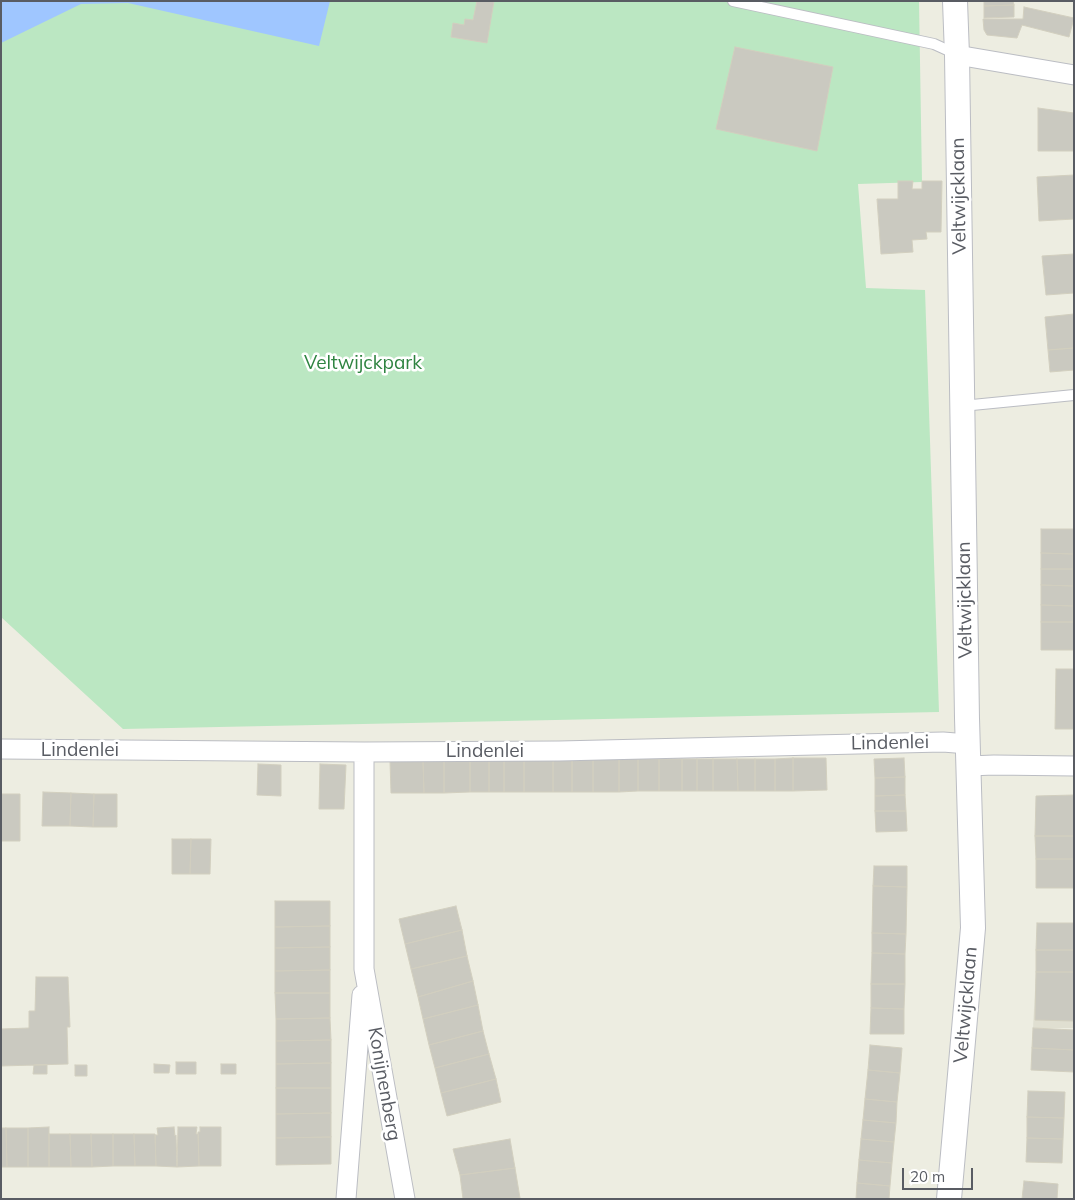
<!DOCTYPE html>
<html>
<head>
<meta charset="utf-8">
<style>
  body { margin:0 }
  #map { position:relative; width:1075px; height:1200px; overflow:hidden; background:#edede1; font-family:Mulish,sans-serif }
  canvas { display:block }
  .frame { position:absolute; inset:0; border:2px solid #595c63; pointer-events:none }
  .scale { position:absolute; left:902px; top:1168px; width:71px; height:22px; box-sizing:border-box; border:2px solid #595c63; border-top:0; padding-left:6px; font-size:15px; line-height:18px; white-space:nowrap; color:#595c63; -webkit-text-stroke:4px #fff; paint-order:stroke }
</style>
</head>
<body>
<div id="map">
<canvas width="1075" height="1200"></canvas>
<div class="frame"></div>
<div class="scale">20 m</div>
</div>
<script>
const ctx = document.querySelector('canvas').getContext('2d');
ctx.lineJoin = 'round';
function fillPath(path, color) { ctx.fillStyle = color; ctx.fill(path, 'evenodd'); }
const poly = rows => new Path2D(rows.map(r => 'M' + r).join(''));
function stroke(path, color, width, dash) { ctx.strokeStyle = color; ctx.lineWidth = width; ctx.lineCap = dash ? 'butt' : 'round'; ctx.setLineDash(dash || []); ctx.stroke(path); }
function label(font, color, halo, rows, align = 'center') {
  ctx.font = font + ' Mulish,sans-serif'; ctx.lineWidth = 5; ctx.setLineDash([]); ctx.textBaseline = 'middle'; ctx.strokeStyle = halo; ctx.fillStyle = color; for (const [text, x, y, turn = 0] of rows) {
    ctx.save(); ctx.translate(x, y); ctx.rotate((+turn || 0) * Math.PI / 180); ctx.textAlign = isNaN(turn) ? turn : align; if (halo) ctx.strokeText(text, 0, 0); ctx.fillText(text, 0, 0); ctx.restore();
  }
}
const education = poly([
  [1036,972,1074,972,1074,1028,1033,1028]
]);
const green = poly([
  [1,1,919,1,922,182,858,184,866,288,925,290,939,712,123,729,1,617]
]);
const water = poly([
  [1,1,330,1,319,46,128,3,81,4,1,43]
]);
const building = poly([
  [477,1,494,1,487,43,451,37,453,23,464,25,465,19,473,20,477,1],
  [984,1,1013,1,1014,5,984,6,984,1],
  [1014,5,1014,17,984,18,984,6,1014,5],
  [1024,7,1074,18,1069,37,1022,25,1017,38,987,35,984,30,983,19,1023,19,1024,7],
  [735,47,833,67,817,151,716,129,735,47],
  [1038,108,1074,113,1074,151,1038,151,1038,108],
  [1074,175,1074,219,1039,221,1037,177,1074,175],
  [898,181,913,181,912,189,922,189,922,181,942,181,941,232,926,232,927,239,912,240,913,252,881,254,877,199,898,199,898,181],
  [1074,254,1074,293,1046,295,1042,256,1074,254],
  [1074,314,1074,348,1048,350,1045,317,1074,314],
  [1074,348,1074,370,1050,372,1048,350,1074,348],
  [1041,529,1074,529,1073,554,1041,553,1041,529],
  [1041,553,1073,554,1073,569,1041,569,1041,553],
  [1041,569,1073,569,1073,586,1041,585,1041,569],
  [1041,585,1073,586,1073,606,1041,605,1041,585],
  [1041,605,1073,606,1073,622,1041,622,1041,605],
  [1041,622,1074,622,1074,650,1041,650,1041,622],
  [1056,669,1074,669,1074,729,1055,729,1056,669],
  [793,758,826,758,827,790,793,791,793,758],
  [793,758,793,791,775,791,775,759,793,758],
  [904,758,905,777,875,778,874,759,904,758],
  [619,759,638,759,638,791,619,792,619,759],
  [619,759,619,792,593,792,593,760,619,759],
  [638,759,659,759,659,791,638,791,638,759],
  [659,759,682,759,682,791,659,791,659,759],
  [682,759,697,759,697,791,682,791,682,759],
  [697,759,713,759,713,791,697,791,697,759],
  [713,759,737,759,738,791,713,791,713,759],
  [737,759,755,759,755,791,738,791,737,759],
  [755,759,775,759,775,791,755,791,755,759],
  [444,760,470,760,470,792,444,793,444,760],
  [444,760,444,793,424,793,423,761,444,760],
  [470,760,489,760,489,792,470,792,470,760],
  [489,760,504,760,504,792,489,792,489,760],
  [504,760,524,760,524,792,504,792,504,760],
  [524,760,553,760,553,792,524,792,524,760],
  [553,760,572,760,572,792,553,792,553,760],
  [572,760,593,760,593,792,572,792,572,760],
  [390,761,423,761,424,793,391,793,390,761],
  [258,764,281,765,281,796,257,795,258,764],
  [320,764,346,765,344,809,319,809,320,764],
  [905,777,905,795,875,796,875,778,905,777],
  [43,792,71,793,70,826,42,826,43,792],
  [71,793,94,794,93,827,70,826,71,793],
  [1,794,20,794,20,841,1,841,1,794],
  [94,794,117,794,117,827,93,827,94,794],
  [905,795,906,811,875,811,875,796,905,795],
  [1074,795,1074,836,1035,836,1036,796,1074,795],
  [875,811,906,811,907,831,876,832,875,811],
  [1035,836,1074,836,1074,859,1036,859,1035,836],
  [172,839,191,839,190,874,172,874,172,839],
  [191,839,211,839,210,874,190,874,191,839],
  [1036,859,1074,859,1074,888,1036,888,1036,859],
  [874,866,907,866,907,887,873,886,874,866],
  [873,886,907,887,906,934,872,933,873,886],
  [275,901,330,901,330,926,275,927,275,901],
  [456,906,462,930,405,944,399,919,456,906],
  [1037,923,1074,923,1074,950,1036,950,1037,923],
  [330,926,330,947,275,948,275,927,330,926],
  [462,930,467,956,411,969,405,944,462,930],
  [872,933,906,934,905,954,872,953,872,933],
  [330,947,330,970,275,971,275,948,330,947],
  [1036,950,1074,950,1074,972,1036,972,1036,950],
  [872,953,905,954,905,984,871,984,872,953],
  [467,956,473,981,418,997,411,969,467,956],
  [330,970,330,993,275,993,275,971,330,970],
  [1036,972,1074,972,1074,1021,1035,1020,1036,972],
  [36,977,68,977,70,1027,67,1027,68,1064,1,1066,1,1029,29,1028,29,1011,35,1011,36,977],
  [473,981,478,1005,423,1019,418,997,473,981],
  [871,984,905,984,904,1009,871,1008,871,984],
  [275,993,330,993,330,1018,276,1019,275,993],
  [478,1005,483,1031,429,1045,423,1019,478,1005],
  [871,1008,904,1009,904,1034,870,1034,871,1008],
  [330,1018,331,1040,276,1041,276,1019,330,1018],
  [1033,1028,1074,1030,1074,1050,1032,1048,1033,1028],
  [483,1031,489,1054,435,1068,429,1045,483,1031],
  [331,1040,331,1063,276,1064,276,1041,331,1040],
  [870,1045,902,1048,900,1073,868,1070,870,1045],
  [1032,1048,1074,1050,1074,1072,1031,1070,1032,1048],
  [489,1054,496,1079,441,1093,435,1068,489,1054],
  [176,1062,196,1062,196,1074,176,1074,176,1062],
  [331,1063,331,1088,276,1088,276,1064,331,1063],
  [154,1064,170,1065,169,1073,154,1073,154,1064],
  [221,1064,236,1064,236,1074,221,1074,221,1064],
  [34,1065,47,1065,47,1074,33,1074,34,1065],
  [75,1065,87,1065,87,1076,75,1076,75,1065],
  [868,1070,900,1073,897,1102,865,1099,868,1070],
  [496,1079,501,1102,447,1116,441,1093,496,1079],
  [276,1088,331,1088,331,1113,276,1114,276,1088],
  [1028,1091,1065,1092,1064,1118,1027,1117,1028,1091],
  [865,1099,897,1102,896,1123,863,1120,865,1099],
  [331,1113,331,1137,276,1138,276,1114,331,1113],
  [1027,1117,1064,1118,1063,1139,1027,1138,1027,1117],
  [863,1120,896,1123,894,1142,861,1139,863,1120],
  [49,1127,49,1167,28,1167,28,1128,49,1127],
  [174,1127,175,1136,176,1135,177,1167,156,1166,155,1135,158,1135,157,1128,174,1127],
  [178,1127,197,1127,196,1134,198,1134,199,1166,177,1167,178,1127],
  [200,1127,221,1127,221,1166,199,1166,198,1132,200,1132,200,1127],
  [1,1128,6,1128,7,1167,1,1167,1,1128],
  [6,1128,28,1128,28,1167,7,1167,6,1128],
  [49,1134,70,1134,71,1167,49,1167,49,1134],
  [70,1134,91,1134,92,1167,71,1167,70,1134],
  [91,1134,113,1134,113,1166,92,1167,91,1134],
  [113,1134,134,1134,135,1166,113,1166,113,1134],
  [134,1134,155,1134,156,1166,135,1166,134,1134],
  [331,1137,331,1164,276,1165,276,1138,331,1137],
  [1027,1138,1063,1139,1062,1163,1026,1162,1027,1138],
  [510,1139,515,1168,460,1175,453,1149,510,1139],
  [861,1139,894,1142,892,1163,859,1160,861,1139],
  [859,1160,892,1163,890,1186,857,1183,859,1160],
  [515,1168,520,1198,463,1199,460,1175,515,1168],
  [1024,1181,1058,1184,1057,1199,1022,1199,1024,1181],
  [857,1183,890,1186,889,1199,856,1199,857,1183]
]);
const service = poly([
  [733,1,934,44,956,54],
  [962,406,1074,395]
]);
const minor = poly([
  [957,55,1074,75],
  [1,749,364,752,559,751,943,742,968,744],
  [364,752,364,969,405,1199],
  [969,766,994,765,1074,766],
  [346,1199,362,995]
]);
const tertiary = poly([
  [949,1199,973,928,967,718,957,55,955,1]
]);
const streetNames = [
  ["Veltwijcklaan",959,196,-91],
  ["Veltwijcklaan",965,600,-91],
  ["Lindenlei",890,743,-1],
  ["Lindenlei",80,750],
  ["Lindenlei",485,751],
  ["Veltwijcklaan",966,1005,-85],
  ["Konijnenberg",384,1084,80]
];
const parkNames = [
  ["Veltwijckpark",363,363]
];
fillPath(education, '#e0dfd1');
fillPath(green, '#bbe7c2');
fillPath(water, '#9fc6ff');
fillPath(building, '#cac9c0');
stroke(building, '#d2cfbf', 1);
stroke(service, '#bbbdc3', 12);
stroke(minor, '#bbbdc3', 21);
stroke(tertiary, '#bbbdc3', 26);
stroke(service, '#fff', 10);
stroke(minor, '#fff', 19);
stroke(tertiary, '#fff', 24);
label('19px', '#595c63', '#fff', streetNames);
label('19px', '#2f8441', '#fff', parkNames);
</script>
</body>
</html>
